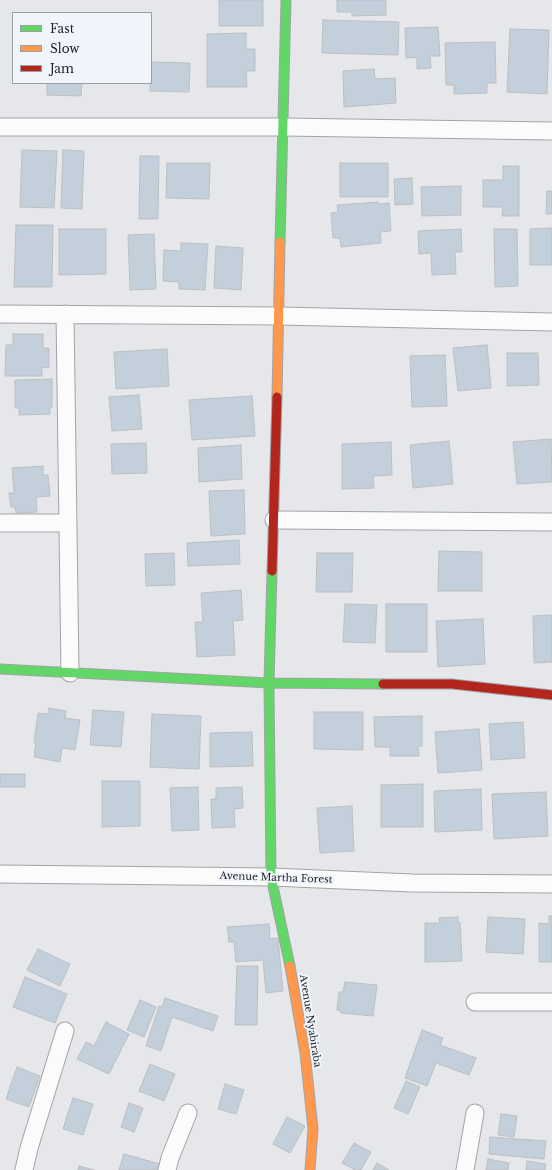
<!DOCTYPE html>
<html>
<head>
<meta charset="utf-8">
<style>
  body { margin:0 }
  #map { position:relative; width:552px; height:1170px; overflow:hidden; background:#e5e7ea; font-family:"Libre Baskerville",serif }
  canvas { display:block }
  .legend { position:absolute; left:12px; top:12px; width:140px; height:72px; box-sizing:border-box; background:#eff5fa; border:1px solid #9b9fa3; margin:0; padding:5px 7px; list-style:none; font-size:12px; color:#1d1f21 }
  .legend li { display:flex; align-items:center; gap:8px; height:20px }
  .legend b { width:20px; border:1px solid #9b9fa3 }
</style>
</head>
<body>
<div id="map">
<canvas width="552" height="1170"></canvas>
<ul class="legend">
<li><b style="height:5px;background:#63d668"></b>Fast</li>
<li><b style="height:5px;background:#ff974d"></b>Slow</li>
<li><b style="height:5px;background:#b3261e"></b>Jam</li>
</ul>
</div>
<script>
const ctx = document.querySelector('canvas').getContext('2d');
ctx.lineJoin = 'round';
function fillPath(path, color) { ctx.fillStyle = color; ctx.fill(path, 'evenodd'); }
const poly = rows => new Path2D(rows.map(r => 'M' + r).join(''));
function stroke(path, color, width, dash) { ctx.strokeStyle = color; ctx.lineWidth = width; ctx.lineCap = dash ? 'butt' : 'round'; ctx.setLineDash(dash || []); ctx.stroke(path); }
function label(font, color, halo, rows, align = 'center') {
  ctx.font = font + ' "Libre Baskerville",serif'; ctx.lineWidth = 4; ctx.setLineDash([]); ctx.textBaseline = 'middle'; ctx.strokeStyle = halo; ctx.fillStyle = color; for (const [text, x, y, turn = 0] of rows) {
    ctx.save(); ctx.translate(x, y); ctx.rotate((+turn || 0) * Math.PI / 180); ctx.textAlign = isNaN(turn) ? turn : align; if (halo) ctx.strokeText(text, 0, 0); ctx.fillText(text, 0, 0); ctx.restore();
  }
}
const building = poly([
  [219,0,263,0,263,26,219,26,219,0],
  [337,0,386,0,386,15,352,16,352,12,337,12,337,0],
  [323,20,399,22,398,55,322,53,323,20],
  [438,27,440,56,430,56,431,68,417,69,417,57,406,58,405,28,438,27],
  [510,29,549,30,547,94,507,92,510,29],
  [246,33,246,49,255,49,255,71,246,71,247,87,207,87,207,34,246,33],
  [495,42,496,83,487,83,487,93,454,94,454,85,446,85,445,43,495,42],
  [151,62,190,63,189,92,150,91,151,62],
  [374,69,375,79,395,78,396,103,344,107,343,71,374,69],
  [47,83,82,83,81,96,47,95,47,83],
  [22,150,57,151,54,208,20,207,22,150],
  [63,150,84,151,82,209,61,208,63,150],
  [140,156,159,156,158,219,139,219,140,156],
  [167,163,210,163,209,199,166,198,167,163],
  [340,163,388,163,388,197,340,197,340,163],
  [503,166,519,166,519,216,502,216,503,207,483,207,483,180,503,180,503,166],
  [412,178,413,204,395,205,394,179,412,178],
  [461,186,461,215,422,216,421,187,461,186],
  [547,191,552,191,552,214,546,214,547,191],
  [378,202,378,204,389,203,391,231,380,232,381,243,341,247,340,238,333,238,331,213,338,212,337,205,378,202],
  [16,225,53,225,52,287,14,287,16,225],
  [552,228,552,265,530,265,530,229,552,228],
  [59,229,106,229,106,274,59,275,59,229],
  [461,229,462,252,455,252,456,274,432,275,431,253,419,254,418,231,461,229],
  [494,229,517,229,518,286,495,287,494,229],
  [154,234,156,289,130,290,128,235,154,234],
  [181,243,208,244,205,290,179,289,179,282,163,281,164,250,181,251,181,243],
  [216,246,243,248,241,290,214,288,216,246],
  [13,334,43,334,43,348,49,348,49,368,42,367,42,376,5,376,6,345,13,345,13,334],
  [487,345,491,388,458,391,453,348,487,345],
  [167,349,169,386,116,389,114,352,167,349],
  [507,353,538,353,539,385,507,386,507,353],
  [445,355,447,406,412,407,410,356,445,355],
  [52,379,52,407,50,407,50,414,19,415,19,408,15,408,15,380,52,379],
  [139,395,142,429,112,431,109,397,139,395],
  [252,396,255,436,192,440,189,400,252,396],
  [551,439,552,482,517,484,513,442,551,439],
  [449,441,453,484,413,488,410,445,449,441],
  [391,442,392,475,373,476,374,488,342,489,342,444,391,442],
  [146,443,147,473,112,474,111,444,146,443],
  [241,445,242,479,199,482,198,448,241,445],
  [43,466,43,475,48,475,50,496,36,497,37,512,16,513,15,507,11,507,9,493,14,493,12,468,43,466],
  [244,490,245,534,211,536,209,491,244,490],
  [239,540,240,564,188,566,187,543,239,540],
  [439,551,482,552,482,591,438,591,439,551],
  [174,553,175,585,146,586,145,554,174,553],
  [317,553,353,553,352,592,316,592,317,553],
  [241,590,243,620,233,621,235,655,197,657,195,622,203,622,201,593,241,590],
  [345,604,377,605,375,643,343,642,345,604],
  [386,604,427,604,427,652,386,652,386,604],
  [552,615,552,662,534,663,533,616,552,615],
  [483,619,485,664,438,667,436,621,483,619],
  [49,708,66,711,65,718,80,720,75,750,62,748,60,762,34,757,36,743,34,743,38,713,48,714,49,708],
  [93,710,124,712,121,747,90,745,93,710],
  [314,712,363,712,363,750,314,749,314,712],
  [152,714,201,716,199,769,150,767,152,714],
  [422,716,422,746,418,746,419,756,390,756,390,747,375,747,374,717,422,716],
  [523,722,525,758,491,760,489,724,523,722],
  [479,729,482,770,438,773,435,732,479,729],
  [252,732,253,766,210,767,210,733,252,732],
  [0,774,25,774,25,787,0,787,0,774],
  [102,781,140,781,140,826,102,827,102,781],
  [423,784,423,827,381,827,381,785,423,784],
  [198,787,199,830,172,831,170,788,198,787],
  [242,787,243,808,234,809,235,827,212,828,211,799,216,799,216,788,242,787],
  [481,789,482,830,435,832,434,791,481,789],
  [546,792,548,836,494,839,492,794,546,792],
  [352,806,354,851,320,853,317,808,352,806],
  [549,916,552,916,552,962,539,962,539,923,549,924,549,916],
  [458,917,458,923,460,922,462,961,425,962,425,923,440,923,439,918,458,917],
  [488,917,525,919,523,954,486,952,488,917],
  [269,924,270,939,278,938,283,991,266,993,263,960,236,962,234,942,229,942,227,927,269,924],
  [38,949,70,964,60,986,27,970,38,949],
  [237,966,258,966,257,1025,235,1025,237,966],
  [25,977,67,994,55,1023,13,1007,25,977],
  [345,982,377,985,373,1016,341,1013,341,1011,337,1010,339,992,343,992,345,982],
  [165,998,218,1016,213,1031,172,1017,161,1051,146,1046,159,1006,162,1007,165,998],
  [140,1000,156,1007,144,1037,127,1030,140,1000],
  [106,1022,129,1034,109,1074,77,1059,86,1042,94,1046,106,1022],
  [422,1030,443,1038,440,1045,476,1058,469,1075,436,1063,427,1086,405,1078,422,1030],
  [150,1064,175,1074,164,1101,139,1091,150,1064],
  [17,1067,40,1076,29,1107,6,1099,17,1067],
  [406,1081,420,1087,408,1114,394,1108,406,1081],
  [225,1084,244,1090,236,1114,218,1109,225,1084],
  [73,1098,93,1104,83,1135,63,1129,73,1098],
  [129,1103,143,1108,134,1132,121,1127,129,1103],
  [501,1114,517,1116,514,1137,498,1135,501,1114],
  [287,1117,305,1126,290,1153,273,1144,287,1117],
  [490,1137,546,1141,544,1159,489,1154,490,1137],
  [354,1143,371,1152,361,1170,355,1170,342,1163,354,1143],
  [124,1154,160,1164,158,1170,119,1170,124,1154],
  [488,1159,509,1163,508,1170,486,1170,488,1159],
  [527,1161,546,1164,545,1170,526,1170,527,1161],
  [377,1163,389,1170,373,1170,377,1163],
  [79,1166,94,1170,78,1170,79,1166]
]);
const street = poly([
  [0,127,283,127,552,131],
  [0,314,279,316,552,322],
  [65,314,70,673],
  [274,520,552,522],
  [0,523,68,523],
  [0,874,271,877,412,883,552,884],
  [475,1002,552,1002],
  [24,1170,29,1148,65,1031],
  [167,1170,170,1158,188,1113],
  [465,1170,475,1113]
]);
const fast = poly([
  [280,242,286,0],
  [272,571,269,683,271,877,290,966],
  [0,669,269,683,383,684]
]);
const slow = poly([
  [277,397,280,242],
  [290,966,305,1053,313,1129,310,1170]
]);
const jam = poly([
  [272,571,277,397],
  [383,684,452,684,552,695]
]);
const streetNames = [
  ["Avenue Martha Forest",276,878,2],
  ["Avenue Nyabiraba",310,1021,81]
];
fillPath(building, '#c3d0db');
stroke(building, '#bdbfc1', 1);
stroke(street, '#a2a4a6', 19);
stroke(fast, '#a2a4a6', 11);
stroke(slow, '#a2a4a6', 11);
stroke(jam, '#a2a4a6', 11);
stroke(street, '#fbfbfc', 17);
stroke(fast, '#63d668', 9);
stroke(slow, '#ff974d', 9);
stroke(jam, '#b3261e', 9);
label('10px', '#1d1f21', '#eff5fa', streetNames);
</script>
</body>
</html>
